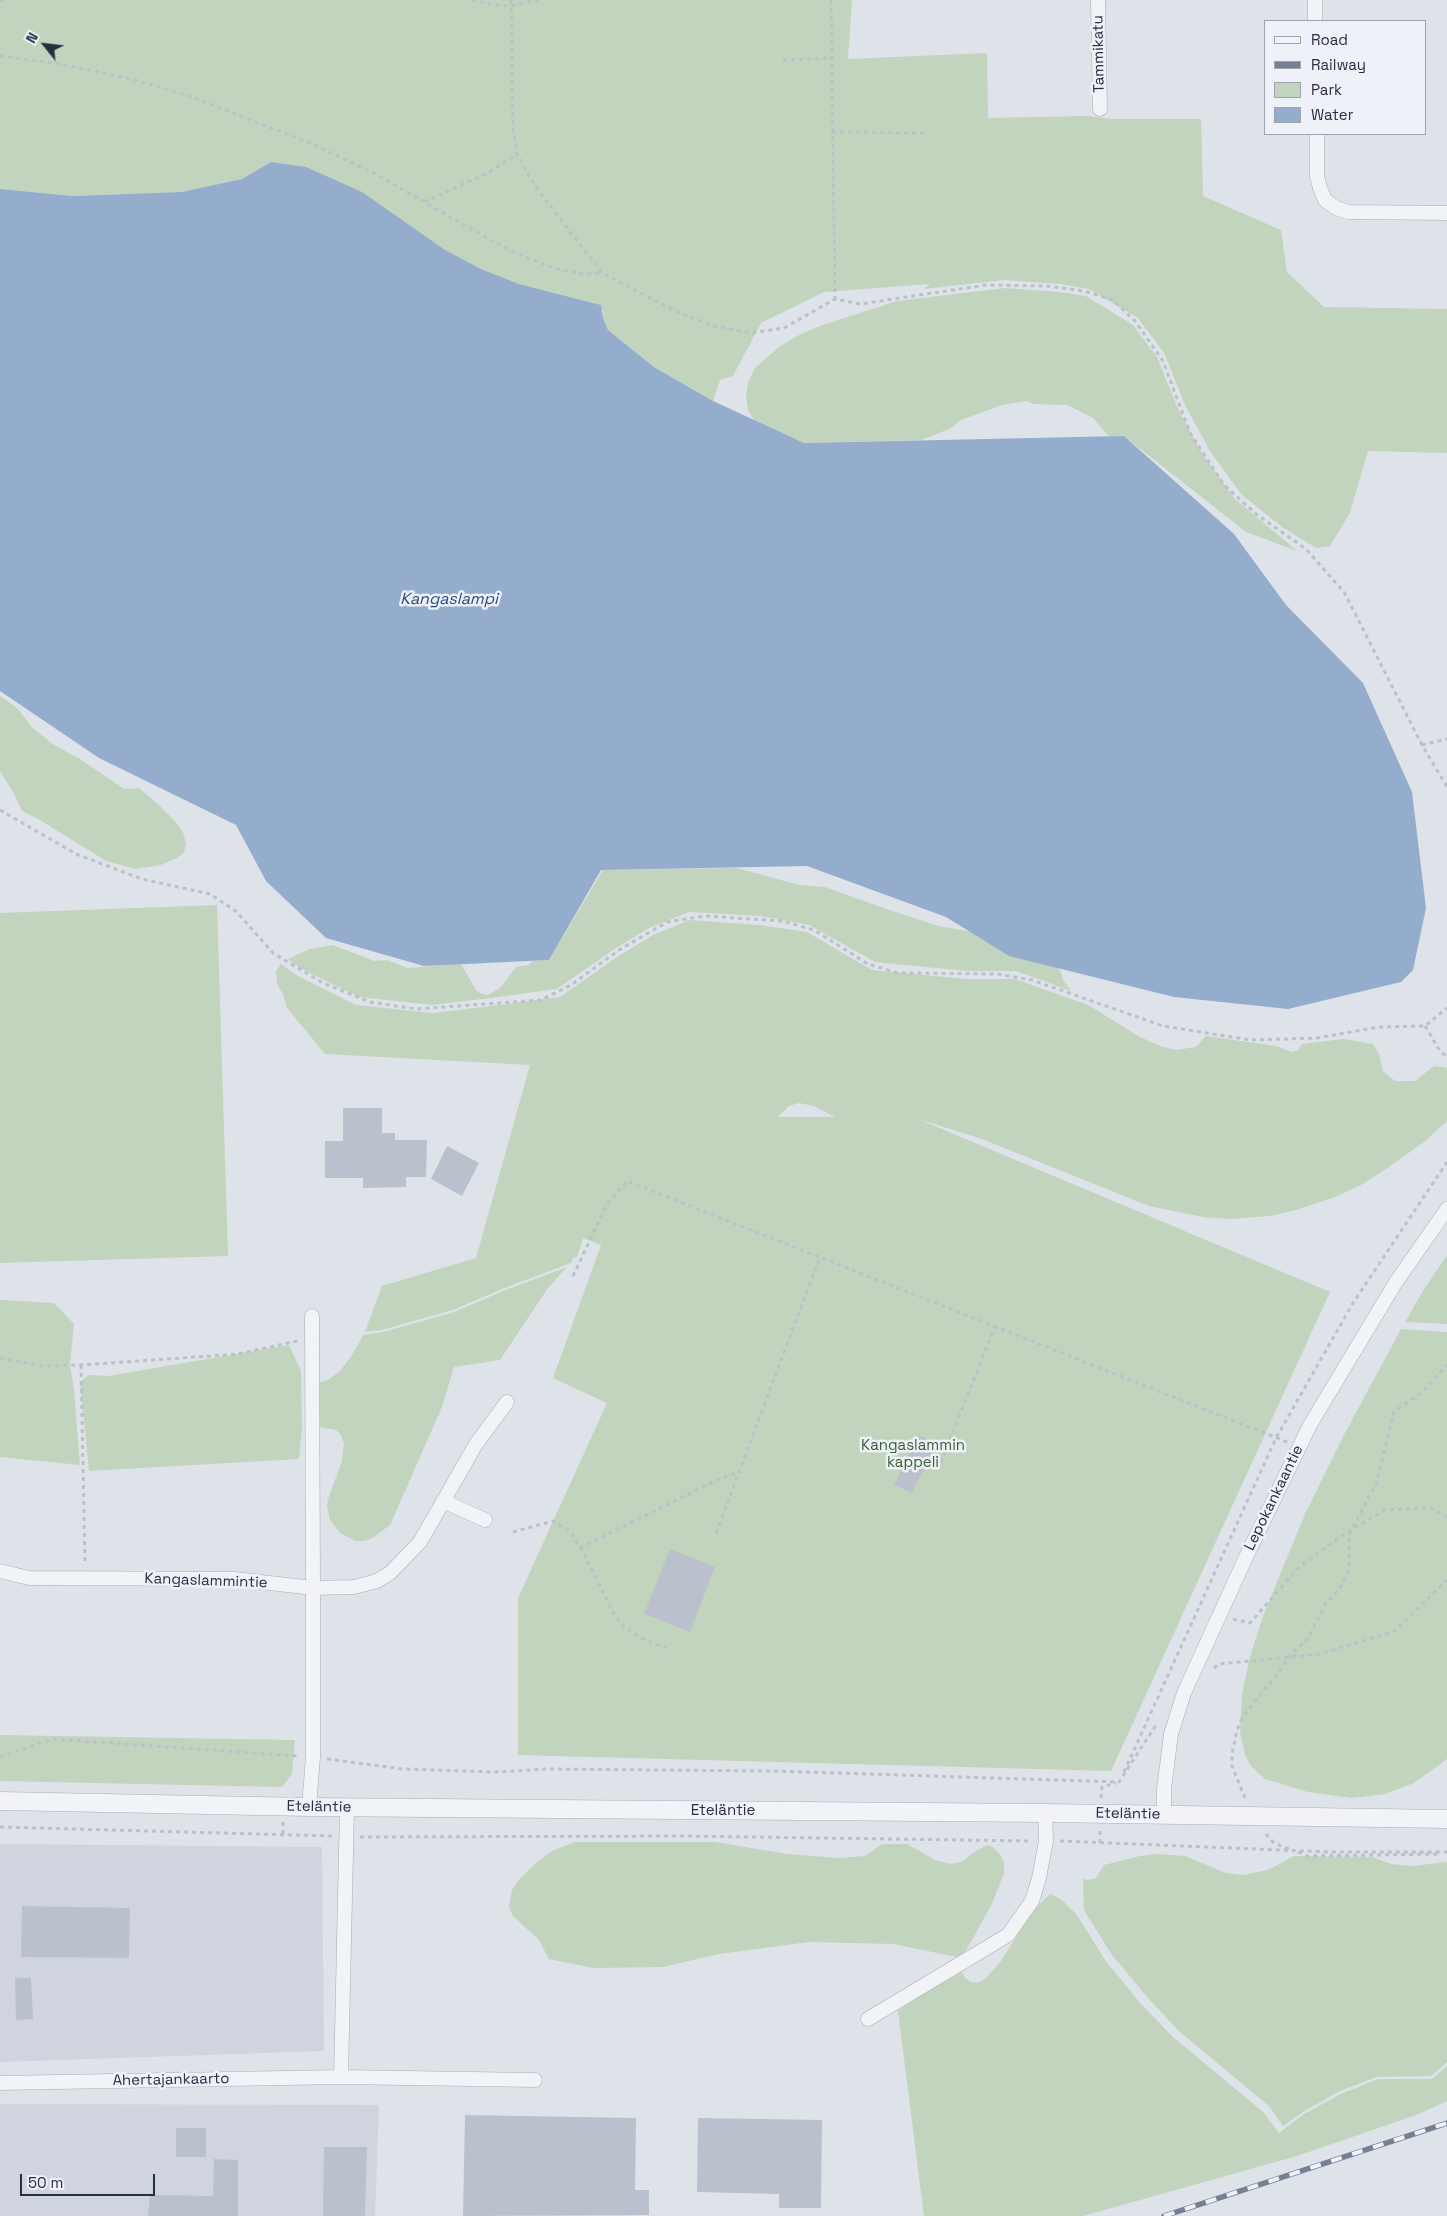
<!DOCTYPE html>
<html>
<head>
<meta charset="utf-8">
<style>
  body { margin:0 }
  #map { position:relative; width:1447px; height:2216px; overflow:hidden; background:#dee2e9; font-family:"Space Grotesk",sans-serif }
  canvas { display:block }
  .legend { position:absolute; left:1264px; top:20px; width:162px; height:115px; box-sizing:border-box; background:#eef1f7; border:1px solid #9ea3af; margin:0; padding:6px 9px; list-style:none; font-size:15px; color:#262e42 }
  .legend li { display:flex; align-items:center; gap:10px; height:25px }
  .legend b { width:25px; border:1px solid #9ea3af }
  .north { position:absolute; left:20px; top:20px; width:50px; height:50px; -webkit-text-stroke:4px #eef1f7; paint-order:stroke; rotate:299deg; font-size:14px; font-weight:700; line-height:20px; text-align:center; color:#262e42 }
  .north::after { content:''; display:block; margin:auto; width:18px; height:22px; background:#262e42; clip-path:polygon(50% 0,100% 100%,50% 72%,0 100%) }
  .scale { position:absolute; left:20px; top:2174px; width:135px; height:22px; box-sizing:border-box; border:2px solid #262e42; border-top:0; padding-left:6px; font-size:15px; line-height:18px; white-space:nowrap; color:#262e42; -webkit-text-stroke:4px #eef1f7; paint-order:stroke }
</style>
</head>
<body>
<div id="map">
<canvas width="1447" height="2216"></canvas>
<ul class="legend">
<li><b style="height:6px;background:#f1f3f7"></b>Road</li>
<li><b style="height:6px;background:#767f94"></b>Railway</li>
<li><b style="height:14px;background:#c2d4be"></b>Park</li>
<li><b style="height:14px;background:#95adcd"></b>Water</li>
</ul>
<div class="north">N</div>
<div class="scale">50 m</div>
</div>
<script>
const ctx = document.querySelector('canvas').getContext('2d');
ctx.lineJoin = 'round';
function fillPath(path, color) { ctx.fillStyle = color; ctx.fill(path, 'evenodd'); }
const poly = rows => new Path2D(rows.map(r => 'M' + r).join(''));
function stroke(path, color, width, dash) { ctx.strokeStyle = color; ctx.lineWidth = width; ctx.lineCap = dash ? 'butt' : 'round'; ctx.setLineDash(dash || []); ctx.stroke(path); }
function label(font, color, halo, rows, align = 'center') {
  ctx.font = font + ' "Space Grotesk",sans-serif'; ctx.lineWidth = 5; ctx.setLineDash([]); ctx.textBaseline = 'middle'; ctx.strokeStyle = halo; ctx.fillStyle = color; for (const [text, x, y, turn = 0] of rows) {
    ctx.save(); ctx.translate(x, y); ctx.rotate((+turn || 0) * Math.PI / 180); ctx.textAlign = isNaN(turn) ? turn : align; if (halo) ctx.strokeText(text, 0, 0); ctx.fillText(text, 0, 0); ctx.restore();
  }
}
const built = poly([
  [0,1844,322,1847,324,2051,0,2062],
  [0,2104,379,2105,375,2216,0,2216]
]);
const green = poly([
  [0,0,852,0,848,59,987,53,988,118,1087,116,1111,119,1201,119,1203,196,1281,230,1287,272,1324,307,1447,309,1447,453,1368,451,1350,513,1330,546,1316,548,1282,527,1241,494,1210,451,1185,405,1164,353,1138,318,1089,289,1060,284,1004,280,924,289,930,284,824,292,761,323,733,376,720,380,713,401,654,367,608,330,603,318,603,310,594,303,519,284,481,269,271,162,242,179,181,192,73,196,0,189],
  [1005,288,1059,292,1086,296,1133,325,1157,357,1178,409,1203,455,1235,499,1297,551,1246,532,1124,436,1109,436,1093,418,1067,405,1033,404,1027,401,1002,405,961,420,949,429,921,440,804,443,755,422,748,410,746,397,748,383,755,368,780,346,801,334,823,325,897,301],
  [0,696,16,707,32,727,54,745,80,759,124,789,139,788,158,804,175,821,183,832,186,844,184,852,177,858,161,865,135,869,106,861,40,820,22,811,13,792,0,771],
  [737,868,799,885,825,887,889,910,939,926,1042,945,1061,972,1063,980,1071,991,1016,971,967,971,875,962,809,925,760,916,689,912,649,928,613,950,557,989,498,997,432,1005,359,997,302,969,288,959,310,949,333,945,374,961,387,960,407,968,461,964,476,990,482,994,488,995,500,988,516,967,528,965,533,961,549,960,603,870],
  [217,905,228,1256,0,1263,0,913],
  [690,920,759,925,807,932,872,970,966,979,1015,979,1088,1005,1140,1037,1160,1046,1176,1050,1196,1047,1206,1036,1276,1046,1292,1052,1298,1050,1302,1044,1344,1039,1373,1044,1379,1054,1383,1071,1395,1081,1415,1081,1434,1066,1447,1068,1447,1121,1424,1142,1386,1169,1361,1185,1335,1197,1296,1210,1270,1216,1230,1219,1203,1217,1149,1206,982,1139,918,1119,1330,1292,1111,1771,518,1755,518,1598,607,1403,553,1378,601,1245,583,1238,577,1257,573,1258,571,1263,507,1287,453,1310,382,1330,365,1332,382,1286,476,1258,530,1065,325,1054,287,1008,283,994,277,984,276,971,281,964,298,976,356,1005,433,1013,499,1005,560,997,617,957,653,935],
  [799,1103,814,1106,835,1117,778,1117,789,1106],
  [1447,1255,1447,1324,1405,1322,1423,1291],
  [567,1267,548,1288,500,1360,454,1367,442,1407,390,1525,374,1537,365,1541,355,1541,340,1533,330,1520,327,1505,329,1496,342,1461,344,1444,341,1435,336,1430,318,1427,318,1383,328,1380,340,1371,352,1355,363,1335,383,1332,454,1312,508,1289],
  [0,1300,54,1303,74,1324,70,1365,74,1390,80,1465,0,1457],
  [1401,1329,1447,1332,1447,1759,1414,1783,1385,1794,1352,1798,1308,1792,1265,1779,1251,1766,1245,1755,1240,1732,1242,1694,1250,1657,1263,1616,1305,1514,1345,1433],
  [289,1345,301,1371,302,1429,299,1459,89,1471,80,1382,89,1375,108,1376],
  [0,1735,295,1740,292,1774,282,1787,0,1781],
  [575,1842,715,1842,787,1854,839,1858,865,1856,882,1844,907,1844,935,1860,951,1864,963,1861,977,1850,988,1845,993,1847,1000,1854,1004,1863,1004,1873,992,1904,965,1952,957,1957,893,1944,809,1942,719,1954,663,1967,593,1968,549,1959,539,1940,513,1916,509,1907,512,1890,518,1881,535,1864,552,1851],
  [1158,1854,1185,1856,1226,1873,1243,1875,1268,1870,1294,1856,1372,1857,1391,1864,1412,1866,1447,1862,1447,2062,1431,2076,1377,2077,1340,2091,1303,2112,1283,2126,1269,2106,1180,2032,1148,1998,1112,1955,1084,1910,1083,1879,1088,1880,1096,1878,1104,1865,1140,1856],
  [1050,1894,1062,1900,1077,1915,1105,1960,1141,2004,1174,2038,1263,2112,1279,2133,1304,2114,1341,2094,1378,2079,1432,2079,1447,2066,1447,2101,1419,2114,1297,2156,1083,2216,924,2216,898,2011,926,1992,962,1972,965,1978,971,1982,978,1983,986,1978,1001,1961,1032,1912]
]);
const water = poly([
  [271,162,306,167,362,192,445,250,481,269,519,284,601,305,603,318,608,330,654,367,713,401,804,443,1124,436,1234,534,1286,605,1363,683,1412,792,1426,908,1413,970,1401,982,1288,1009,1174,997,1009,956,946,917,807,866,601,870,549,960,424,966,326,938,266,881,236,825,99,758,0,691,0,189,73,196,181,192,242,179]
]);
const building = poly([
  [343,1108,382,1108,382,1133,395,1133,395,1140,427,1140,426,1177,406,1177,406,1187,363,1188,363,1178,325,1178,325,1141,343,1141],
  [447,1146,479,1163,462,1196,431,1179],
  [918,1435,936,1443,912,1493,894,1485],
  [670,1549,715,1567,690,1632,644,1614],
  [22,1906,130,1908,129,1958,21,1957],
  [15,1978,31,1978,33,2019,16,2020],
  [465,2115,636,2118,635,2190,649,2190,649,2215,463,2216],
  [698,2118,822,2120,821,2208,779,2208,779,2194,697,2192],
  [176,2128,206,2128,206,2157,176,2157],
  [324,2147,367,2147,365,2216,323,2216],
  [214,2159,238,2160,238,2216,148,2216,150,2195,213,2196]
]);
const path = poly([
  [472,0,495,5,511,6,538,0],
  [511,0,513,128,517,154,535,186,602,273,677,312,714,326,751,333,784,328,835,299,860,304,986,285,1047,286,1084,291,1113,300,1135,321,1163,361,1190,433,1224,485,1256,514,1306,549,1344,592,1422,745,1447,787],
  [831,0,835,299],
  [0,1,4,0],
  [0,56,61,64,136,80,192,97,310,143,374,173,494,242,525,257,557,269,583,274,602,273],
  [783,60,830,58],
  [832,132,927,133],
  [424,202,488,173,517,154],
  [1422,745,1447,739],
  [0,810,76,854,142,879,210,894,237,912,273,953,323,983,370,1002,416,1009,541,1000,571,985,619,950,667,922,705,916,782,921,814,930,868,964,898,973,997,974,1032,980,1163,1026,1251,1040,1317,1038,1379,1027,1425,1026,1447,1008],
  [1425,1026,1440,1051,1447,1057],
  [573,1276,606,1206,627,1181,1287,1442],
  [0,1358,43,1366,81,1365,238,1354,297,1341],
  [81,1365,85,1565],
  [938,1470,995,1326],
  [513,1532,553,1521,571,1532,584,1554,614,1614,623,1626,643,1639,666,1648],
  [716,1533,820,1257],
  [580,1548,721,1478,737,1473],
  [1233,1619,1250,1623,1300,1566,1343,1535,1385,1510,1430,1508,1447,1517],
  [1214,1668,1219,1664,1320,1654,1395,1631,1447,1580],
  [0,1757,52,1739,298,1756],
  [327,1759,403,1769,496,1772,546,1769,773,1771,1119,1782,1156,1725],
  [1124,1772,1276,1438,1353,1303,1447,1162],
  [1101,1798,1102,1787,1116,1783],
  [1245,1798,1232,1766,1232,1754,1237,1730,1243,1716,1279,1672,1292,1653,1307,1640,1326,1603,1340,1588,1349,1570,1349,1535,1376,1484,1394,1412,1421,1393,1447,1365],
  [0,1827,332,1836],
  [283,1834,283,1822],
  [1266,1834,1274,1843,1292,1850],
  [360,1837,684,1836,1032,1841],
  [1060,1841,1329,1852,1447,1852],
  [1100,1843,1100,1830],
  [1298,1852,1307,1856,1441,1854]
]);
const minor = poly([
  [1098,0,1100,109],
  [1315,0,1315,21],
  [1317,134,1317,176,1320,188,1325,200,1336,208,1348,212,1447,213],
  [312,1316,313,1588,354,1587,377,1581,390,1573,420,1542,476,1444,507,1402],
  [443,1501,485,1520],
  [0,1571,29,1578,235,1579,313,1588,313,1757,309,1807],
  [1164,1814,1164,1789,1171,1734,1184,1693,1246,1557,1310,1425,1396,1282,1447,1209],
  [868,2019,1008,1935,1032,1901,1039,1878,1046,1841,1045,1813],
  [341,2077,347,1807],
  [0,2083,341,2077,535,2080]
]);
const tertiary = poly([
  [0,1801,309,1807,1045,1813,1447,1819]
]);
const rail = poly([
  [1164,2216,1447,2123]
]);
const streetNames = [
  ["Tammikatu",1099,54,-91],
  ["Lepokankaantie",1274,1498,-64],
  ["Kangaslammintie",206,1581,2],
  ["Eteläntie",319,1807,1],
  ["Eteläntie",723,1811],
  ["Eteläntie",1128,1814,1],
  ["Ahertajankaarto",171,2080,-1]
];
const parkNames = [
  ["Kangaslammin",913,1446],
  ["kappeli",913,1463]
];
const waterNames = [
  ["Kangaslampi",449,600]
];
fillPath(built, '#d0d4de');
fillPath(green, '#c2d4be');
fillPath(water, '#95adcd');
fillPath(building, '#bbc0cd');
stroke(minor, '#a7acb7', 15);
stroke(tertiary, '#a7acb7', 19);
stroke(path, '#bcc0c8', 3, [4, 4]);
stroke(minor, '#f1f3f7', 14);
stroke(tertiary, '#f1f3f7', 18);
stroke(rail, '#767f94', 5.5);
stroke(rail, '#eef1f7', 4, [11]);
label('15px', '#262e42', '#eef1f7', streetNames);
label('15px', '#375f32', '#eef1f7', parkNames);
label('italic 16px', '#2c497a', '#eef1f7', waterNames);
</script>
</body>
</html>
